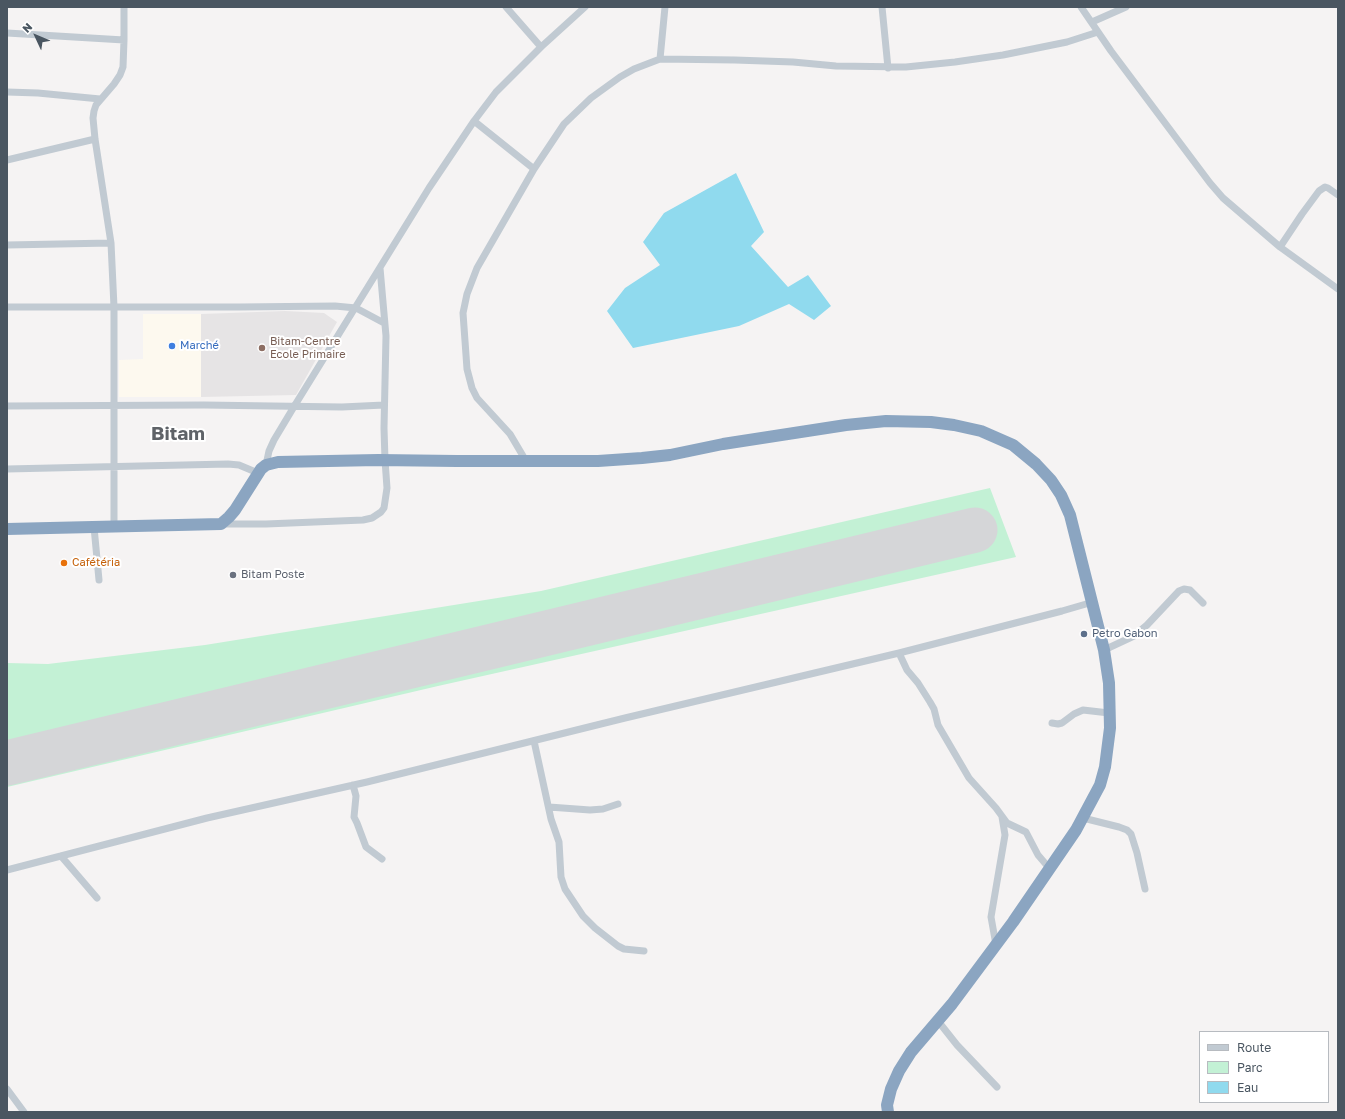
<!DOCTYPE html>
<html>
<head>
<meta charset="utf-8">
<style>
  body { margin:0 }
  #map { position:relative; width:1345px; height:1119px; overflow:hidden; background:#f5f3f3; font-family:"Golos Text",sans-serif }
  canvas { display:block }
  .frame { position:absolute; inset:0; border:8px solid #4a5661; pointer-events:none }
  .legend { position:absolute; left:1199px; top:1031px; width:130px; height:72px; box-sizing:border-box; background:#fff; border:1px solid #b7bbc0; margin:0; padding:5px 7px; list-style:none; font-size:12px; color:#4a5661 }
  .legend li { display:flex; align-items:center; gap:8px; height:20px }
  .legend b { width:20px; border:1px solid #b7bbc0 }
  .north { position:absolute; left:16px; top:16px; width:40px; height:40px; -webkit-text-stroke:3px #fff; paint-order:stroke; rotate:314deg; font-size:11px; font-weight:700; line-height:16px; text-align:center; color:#4a5661 }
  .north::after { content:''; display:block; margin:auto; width:14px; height:18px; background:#4a5661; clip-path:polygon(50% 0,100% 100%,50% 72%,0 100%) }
</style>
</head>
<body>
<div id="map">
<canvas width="1345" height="1119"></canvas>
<div class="frame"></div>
<ul class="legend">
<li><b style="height:5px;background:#c1cad2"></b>Route</li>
<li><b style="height:11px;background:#c3f1d5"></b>Parc</li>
<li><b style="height:11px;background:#90daee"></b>Eau</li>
</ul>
<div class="north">N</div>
</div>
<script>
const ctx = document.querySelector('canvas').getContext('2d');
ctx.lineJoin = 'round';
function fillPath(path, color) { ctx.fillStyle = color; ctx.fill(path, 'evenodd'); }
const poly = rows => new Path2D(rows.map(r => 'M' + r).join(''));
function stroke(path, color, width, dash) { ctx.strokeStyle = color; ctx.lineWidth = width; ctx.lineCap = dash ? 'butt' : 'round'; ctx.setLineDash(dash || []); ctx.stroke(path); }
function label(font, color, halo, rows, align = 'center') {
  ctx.font = font + ' "Golos Text",sans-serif'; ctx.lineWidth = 4; ctx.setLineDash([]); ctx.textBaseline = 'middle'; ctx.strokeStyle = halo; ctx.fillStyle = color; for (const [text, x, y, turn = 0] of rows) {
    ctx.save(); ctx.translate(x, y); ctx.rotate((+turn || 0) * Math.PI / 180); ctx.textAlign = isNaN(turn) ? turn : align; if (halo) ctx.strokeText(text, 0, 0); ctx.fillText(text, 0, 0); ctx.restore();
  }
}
const commercial = poly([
  [143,314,201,314,201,397,119,397,119,360,143,359]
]);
const education = poly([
  [285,311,324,313,337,322,296,395,201,397,201,314]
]);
const green = poly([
  [990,488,1016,557,438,686,7,787,7,663,48,664,205,645,541,591]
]);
const water = poly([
  [736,173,764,232,751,246,788,287,808,275,831,306,814,320,789,304,739,326,633,348,607,311,625,288,660,265,643,242,664,213]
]);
const runway = poly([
  [7,763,975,530]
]);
const street = poly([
  [506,7,541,47],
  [882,7,888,68],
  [1081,7,1111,51,1210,183,1223,198,1280,247,1338,289],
  [1092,22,1126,7],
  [7,33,124,40],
  [660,59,665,7],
  [7,92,38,93,100,99],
  [474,121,534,169],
  [7,160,95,139],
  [7,245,111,243],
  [1280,247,1302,214,1319,191,1325,187,1328,188,1338,195],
  [7,307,240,307,335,306,356,308,384,323],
  [7,406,204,405,342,407,384,405],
  [526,461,510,434,477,398,472,388,467,369,463,313,467,294,477,268,534,169,564,124,591,98,620,77,634,69,660,59,735,60,793,62,836,66,906,67,955,62,1003,55,1067,42,1098,32],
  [266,465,269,451,274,440,295,405,429,188,474,121,496,92,541,47,585,7],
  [7,469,228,464,239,465,258,473],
  [221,524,266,524,363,520,372,518,381,512,384,508,387,488,385,460,384,428,386,336,380,268],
  [114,526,114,307,111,243,95,139,93,118,94,111,96,105,114,84,120,75,123,67,124,40,124,7],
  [94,527,99,580],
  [1104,650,1134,636,1147,625,1179,591,1184,589,1190,590,1203,603],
  [899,653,907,670,918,683,930,702,934,709,938,725,969,778,996,808,1007,823,1026,832,1038,855,1050,869],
  [1052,723,1058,724,1062,723,1074,714,1083,710,1109,713],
  [534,741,551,819,559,842,561,877,565,889,583,916,595,928,618,946,624,949,644,951],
  [353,785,356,796,354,817,357,823,366,847,382,859],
  [549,807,590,810,603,809,618,804],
  [1083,818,1119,827,1127,830,1131,834,1137,853,1145,889],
  [61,856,97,898],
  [7,870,207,818,367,782,625,718,899,653,1062,611,1093,602],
  [996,945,991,917,1005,835,1002,817],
  [938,1021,957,1045,997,1087],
  [7,1089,24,1112]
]);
const highway = poly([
  [7,529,221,524,229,517,235,510,261,469,266,465,278,462,378,460,457,461,598,461,642,458,670,455,723,444,846,425,886,421,931,422,954,425,981,431,1013,445,1036,464,1051,480,1061,495,1070,515,1104,650,1109,683,1110,728,1105,767,1100,785,1076,830,1013,922,952,1004,911,1052,899,1071,891,1089,887,1105,888,1112]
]);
const markers = [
  [172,346,4,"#3f7fe0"],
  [262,348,4,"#8d6e63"],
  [64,563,4,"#e8710a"],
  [233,575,4,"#6b7280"],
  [1084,634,4,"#5c6f8a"]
];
const educationNames = [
  ["Bitam-Centre",270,342],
  ["Ecole Primaire",270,355]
];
const shopNames = [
  ["Marché",180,346]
];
const foodNames = [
  ["Cafétéria",72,563]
];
const worshipNames = [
  ["Bitam Poste",241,575]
];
const serviceNames = [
  ["Petro Gabon",1092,634]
];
const townNames = [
  ["Bitam",178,434]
];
fillPath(commercial, '#fdf9ef');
fillPath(education, '#e6e4e5');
fillPath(green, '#c3f1d5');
fillPath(water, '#90daee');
stroke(runway, '#d5d6d8', 45);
stroke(street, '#c1cad2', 7);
stroke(highway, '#8ba5c1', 12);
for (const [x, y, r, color] of markers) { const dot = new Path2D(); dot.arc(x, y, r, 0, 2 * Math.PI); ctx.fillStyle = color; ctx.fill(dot); stroke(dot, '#fff', 1.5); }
label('11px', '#785e54', '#fff', educationNames, 'left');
label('11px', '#366cbe', '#fff', shopNames, 'left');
label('11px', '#c56008', '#fff', foodNames, 'left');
label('11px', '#5b616d', '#fff', worshipNames, 'left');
label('11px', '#4e5e75', '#fff', serviceNames, 'left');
label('bold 19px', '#5f6368', '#fff', townNames);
</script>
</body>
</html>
